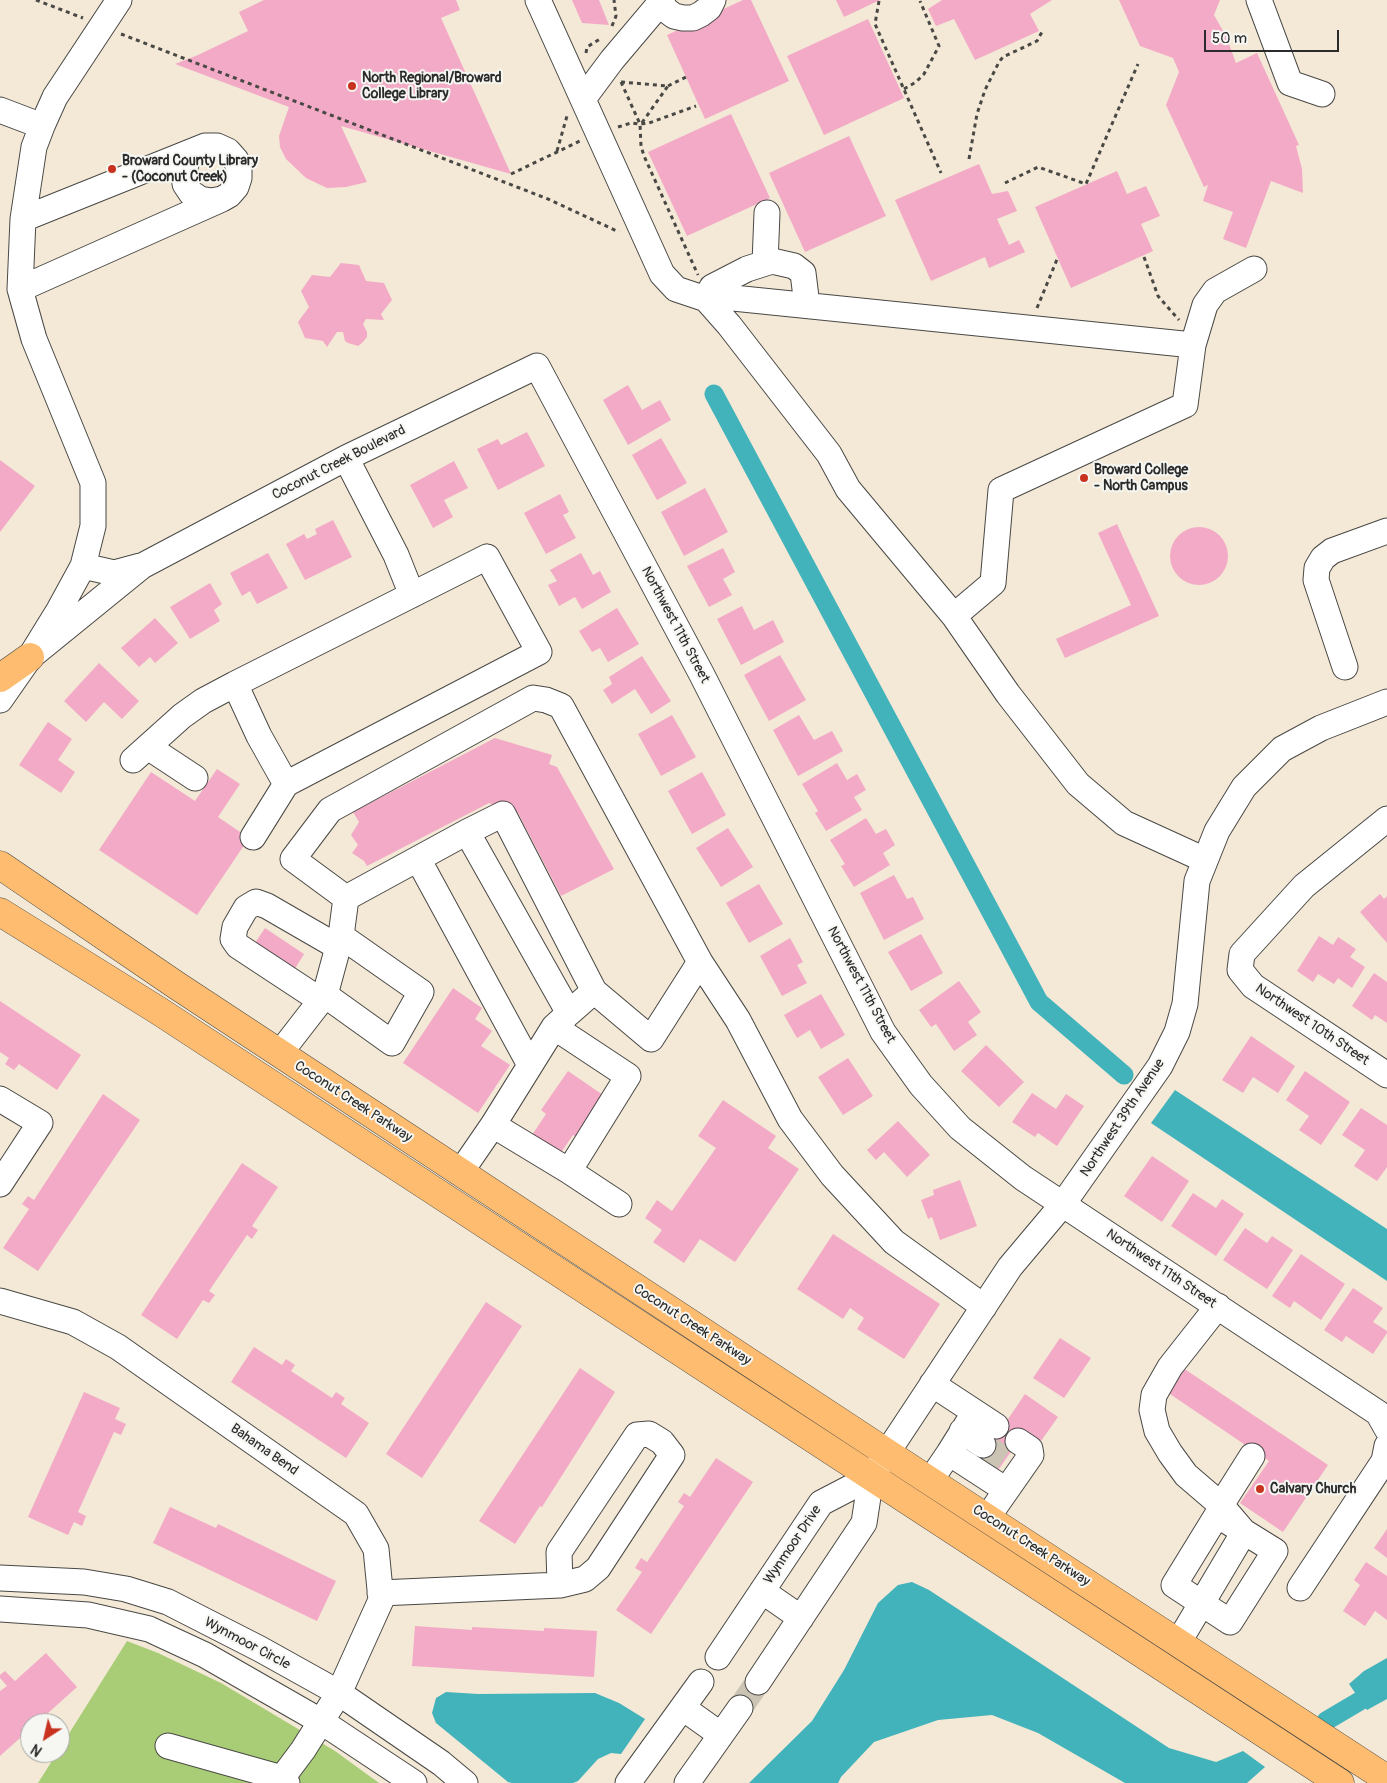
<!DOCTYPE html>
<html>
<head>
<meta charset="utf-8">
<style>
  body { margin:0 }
  #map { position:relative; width:1387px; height:1783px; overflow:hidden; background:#f3e9d6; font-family:Pangolin,sans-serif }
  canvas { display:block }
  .north { position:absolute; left:20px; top:1713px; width:50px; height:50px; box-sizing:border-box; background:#f6f6f2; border:1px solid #a5a5a2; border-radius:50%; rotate:215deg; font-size:14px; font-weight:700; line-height:20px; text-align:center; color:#2b2b2b }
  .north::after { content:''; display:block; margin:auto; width:18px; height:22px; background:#c8321e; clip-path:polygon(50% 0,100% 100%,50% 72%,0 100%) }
  .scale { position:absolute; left:1204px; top:30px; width:135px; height:22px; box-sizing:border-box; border:2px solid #2b2b2b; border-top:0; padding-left:6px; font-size:15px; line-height:18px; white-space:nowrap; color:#2b2b2b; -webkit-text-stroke:4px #f6f6f2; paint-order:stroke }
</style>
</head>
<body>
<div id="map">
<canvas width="1387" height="1783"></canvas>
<div class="north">N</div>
<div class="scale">50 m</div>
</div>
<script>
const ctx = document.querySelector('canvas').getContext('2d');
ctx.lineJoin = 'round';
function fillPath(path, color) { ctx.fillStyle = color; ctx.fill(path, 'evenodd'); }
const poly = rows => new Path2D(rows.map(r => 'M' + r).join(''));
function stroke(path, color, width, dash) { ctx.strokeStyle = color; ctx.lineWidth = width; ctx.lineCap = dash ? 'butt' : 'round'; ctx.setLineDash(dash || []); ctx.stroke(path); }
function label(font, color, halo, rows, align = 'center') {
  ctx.font = font + ' Pangolin,sans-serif'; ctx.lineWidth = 4; ctx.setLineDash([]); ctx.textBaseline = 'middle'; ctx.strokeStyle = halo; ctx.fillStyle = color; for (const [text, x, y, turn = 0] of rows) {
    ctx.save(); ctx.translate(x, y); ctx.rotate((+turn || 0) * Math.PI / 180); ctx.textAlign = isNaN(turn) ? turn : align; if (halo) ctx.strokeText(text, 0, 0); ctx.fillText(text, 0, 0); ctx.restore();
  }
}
const green = poly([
  [127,1641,158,1653,221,1683,335,1751,379,1783,38,1783,57,1753,60,1753,60,1748]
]);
const water = poly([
  [1175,1090,1387,1229,1387,1281,1151,1123],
  [912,1582,929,1590,1169,1748,1216,1762,1243,1751,1265,1767,1247,1783,1125,1783,1038,1733,992,1715,938,1720,874,1742,841,1777,838,1783,749,1783,812,1721,844,1670,878,1603,898,1585],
  [1387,1658,1387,1699,1367,1710,1349,1684,1364,1671],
  [446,1692,478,1694,595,1693,619,1703,645,1719,621,1754,611,1753,598,1759,578,1781,573,1783,512,1783,508,1782,436,1723,432,1713,436,1698]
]);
const canal = poly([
  [714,394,1039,1002,1124,1075],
  [1326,1721,1387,1685]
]);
const building = poly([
  [264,0,456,0,460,10,441,18,511,174,341,126,367,182,346,187,327,188,306,178,286,159,280,147,279,136,289,107,175,64,198,55,248,31,239,12],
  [572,0,599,0,609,25,582,23],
  [743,0,751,0,789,81,705,119,667,35],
  [836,0,880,0,844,17],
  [942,0,1052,0,1030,14,1039,31,975,60,954,19,936,26,928,9],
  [1119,0,1220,0,1214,15,1226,36,1236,63,1257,53,1299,145,1296,146,1302,169,1303,193,1271,181,1246,248,1223,239,1233,212,1203,201,1208,185,1204,187,1166,105,1179,72,1173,58,1140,46],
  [868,19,904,98,824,135,787,56],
  [731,114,770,198,687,236,648,152],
  [849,136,886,216,805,252,769,173],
  [979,164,992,194,1008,191,1017,211,997,219,1009,245,1019,240,1025,252,989,268,985,257,931,281,895,200],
  [1117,171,1127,194,1146,186,1160,216,1141,224,1153,251,1071,288,1035,207],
  [341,263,359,265,366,281,384,283,392,300,381,314,384,320,366,319,363,324,367,332,367,337,362,343,358,346,348,343,345,341,343,332,337,332,327,347,323,341,305,338,298,322,309,307,301,291,312,275,330,277],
  [628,385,642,410,660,400,671,420,628,445,603,400],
  [527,432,545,466,498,490,477,449,498,439,501,445],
  [661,438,687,483,657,500,632,455],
  [0,460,35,486,0,532],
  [454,461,468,488,444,500,453,517,433,528,410,485],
  [705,488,728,532,684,556,661,512],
  [560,494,569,512,563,515,576,538,546,554,524,513],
  [333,520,352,557,305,580,286,544,304,534,307,539,317,534,315,529],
  [1117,524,1159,616,1065,658,1056,639,1131,605,1098,533],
  '1170 556a29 29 0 1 1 58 0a29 29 0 1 1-58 0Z',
  [723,548,735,572,723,579,732,595,709,607,687,566],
  [268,553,288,588,257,604,250,591,242,596,230,573],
  [581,553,593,575,600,571,611,592,582,609,575,597,559,606,548,585,557,581,550,570],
  [210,583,222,604,214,610,220,621,190,639,170,607],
  [742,606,754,630,773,620,784,642,741,665,717,619],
  [617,608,639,644,608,662,600,648,592,652,579,631],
  [155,618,178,643,155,663,150,657,139,667,121,648],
  [780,655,806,700,769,721,744,675],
  [642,656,671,701,651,714,635,689,612,704,603,690,612,684,609,677],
  [99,663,139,701,122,719,104,702,86,722,64,701],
  [672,715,696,757,661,776,638,734],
  [799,715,814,740,832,731,843,751,798,776,773,730],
  [48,722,72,739,58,760,75,772,61,793,19,765],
  [495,738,552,755,549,764,557,767,614,869,561,896,518,813,489,803,367,866,364,861,352,853,358,845,351,835,359,822,353,812],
  [837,763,847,780,857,774,866,790,854,797,862,810,826,831,815,813,818,811,802,784],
  [217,769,240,784,218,817,249,838,197,915,99,850,151,772,195,801],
  [702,772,726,815,692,834,668,791],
  [866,818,876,834,886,829,895,845,883,853,890,865,854,887,841,866,845,864,830,840],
  [728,828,753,867,721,887,696,848],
  [894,875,907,899,913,897,924,919,884,940,860,893],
  [759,884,783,924,749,943,726,903],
  [1380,894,1384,899,1387,896,1387,943,1360,912],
  [265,928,304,954,291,975,251,949],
  [921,934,943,973,911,991,888,952],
  [1319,936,1333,945,1338,937,1356,949,1350,957,1365,967,1352,988,1338,978,1334,984,1318,974,1313,982,1297,971],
  [790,938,803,962,797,965,807,983,782,996,760,956],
  [1374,973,1387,982,1387,1023,1375,1015,1372,1020,1352,1006],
  [959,981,981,1012,968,1022,977,1035,954,1051,936,1024,931,1027,919,1010],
  [453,988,482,1008,475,1019,492,1031,481,1046,510,1065,478,1113,403,1063],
  [821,994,845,1035,821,1049,810,1030,797,1038,784,1015],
  [0,1001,81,1055,57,1090,19,1064,14,1070,5,1064,9,1058,0,1052],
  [1251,1036,1295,1066,1278,1093,1253,1077,1243,1093,1222,1080],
  [986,1045,1024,1082,999,1107,961,1071],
  [848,1058,873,1096,843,1115,818,1077],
  [568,1071,606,1097,578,1138,573,1135,558,1157,530,1138,546,1114,541,1110],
  [1305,1071,1350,1102,1321,1145,1299,1130,1309,1116,1286,1100],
  [1032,1093,1056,1109,1066,1094,1084,1106,1057,1146,1038,1133,1035,1137,1012,1122],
  [103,1094,140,1120,38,1271,3,1248,29,1209,22,1204,28,1196,34,1200],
  [723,1100,776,1136,768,1148,799,1169,735,1262,700,1239,684,1263,653,1242,662,1230,645,1218,657,1200,672,1211,716,1148,698,1136],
  [1361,1108,1387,1125,1387,1167,1377,1181,1354,1166,1365,1150,1342,1135],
  [898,1121,930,1155,907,1177,884,1152,876,1160,867,1150],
  [1152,1156,1189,1181,1162,1222,1124,1196],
  [242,1163,278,1187,252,1226,258,1230,252,1239,247,1235,209,1291,215,1295,209,1303,203,1300,177,1339,141,1315],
  [960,1180,977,1226,940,1240,932,1217,928,1219,921,1200,934,1195,933,1190],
  [1193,1193,1216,1208,1222,1199,1244,1214,1216,1256,1171,1226],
  [1245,1228,1267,1243,1272,1236,1293,1250,1267,1289,1223,1260],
  [833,1234,940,1304,904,1359,857,1329,864,1318,850,1308,843,1319,797,1289],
  [1301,1254,1345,1284,1321,1320,1294,1301,1290,1308,1272,1296],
  [1353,1288,1383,1308,1373,1322,1387,1331,1387,1333,1373,1354,1346,1336,1342,1342,1324,1330],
  [486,1302,522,1326,422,1478,386,1454],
  [1060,1338,1091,1358,1064,1398,1033,1378],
  [254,1347,282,1365,286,1359,295,1365,291,1371,332,1398,336,1392,345,1398,341,1404,369,1423,346,1458,231,1382],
  [580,1368,615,1392,542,1507,540,1506,515,1544,479,1521],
  [1183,1368,1328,1465,1283,1532,1240,1503,1269,1461,1167,1392],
  [84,1392,120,1408,115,1419,126,1424,121,1435,114,1432,78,1512,86,1516,82,1526,74,1522,68,1535,28,1517],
  [1025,1394,1058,1417,1041,1441,1026,1430,992,1479,970,1463,1001,1419,1006,1422],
  [716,1458,753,1482,651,1634,616,1610,642,1572,635,1568,641,1558,647,1562,684,1506,678,1502,684,1493,690,1497],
  [170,1507,216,1528,218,1524,336,1581,317,1621,153,1543],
  [1387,1529,1387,1558,1374,1548],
  [1366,1562,1387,1576,1387,1620,1375,1611,1365,1626,1343,1611,1360,1585,1354,1580],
  [415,1626,472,1630,472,1627,544,1631,544,1628,597,1631,594,1677,412,1666],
  [46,1653,77,1687,37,1723,30,1723,30,1729,0,1756,0,1691,7,1686,0,1678,0,1675,5,1671,15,1681]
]);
const minorTunnel = poly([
  [983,1445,1006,1460],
  [740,1708,758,1682]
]);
const path = poly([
  [36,0,83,18],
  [879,1,875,24,941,173],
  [612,26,616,16,614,0],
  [121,34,548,199,619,232],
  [586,53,587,47,600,39],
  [621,82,640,124,641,146,644,156,698,275],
  [621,82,668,86,641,124],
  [668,86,686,77],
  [904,89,916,82,924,74,939,46,920,1],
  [618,127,631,123,640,124,649,123,696,106],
  [557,151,567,116],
  [969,159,977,114,985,90,999,62,1003,57,1037,41,1043,30],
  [511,174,580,141],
  [1005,183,1038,167,1086,184,1138,64],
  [1144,257,1158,296,1179,320],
  [1037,308,1058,257]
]);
const minor = poly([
  [538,0,662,274,676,289,706,299,729,325,829,454,848,489,954,616,1008,694,1078,784,1124,823,1205,860],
  [660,0,666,10,674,16,683,18,693,18,701,14,709,8,713,0],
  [1259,0,1290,83,1322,94],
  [583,99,612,60,661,2],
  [0,110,42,126],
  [194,151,187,160,184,172,185,184,191,193,200,199,211,201,222,199],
  [765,263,767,213],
  [20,289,222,199,229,195,236,187,239,178,239,169,236,160,228,151,217,146,205,146,23,219],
  [807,305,803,273,794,266,772,261,747,269,712,287,706,299,733,298,1193,345],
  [346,458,396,555,412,595],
  [487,557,539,652,286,784,259,736,235,684,487,557],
  [83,566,114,573,140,566],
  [954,616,993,583,1001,490,1185,405,1193,345,1205,305,1215,291,1254,269],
  [30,657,142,566,346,458,537,366,701,673,883,1032,921,1085,960,1128,1023,1178,1378,1413,1387,1429],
  [1345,667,1316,580,1317,568,1323,558,1332,551,1387,531],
  [0,700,30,657,59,610,83,566,93,526,93,483,34,339,20,289,23,219,34,147,42,126,55,97,119,0],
  [148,747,195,778],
  [133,760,182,716,203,701,235,684],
  [1387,819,1304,886,1242,954,1240,970,1253,986,1387,1075],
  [253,837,286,784],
  [418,859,530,1065],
  [346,898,293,859,330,810,533,698,546,700,561,706,700,962,651,1039,594,991],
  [700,962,738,1020,790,1119,832,1175,894,1242,984,1307],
  [325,995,392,1043,421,992,341,936],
  [320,1000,238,946,233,939,235,927,246,908,256,902,267,906,338,947],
  [280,1053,325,995,341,936,346,898,467,832,569,1013,594,991,503,814,467,832],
  [0,1099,40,1123,0,1184],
  [493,1125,569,1171,628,1076,554,1027],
  [569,1171,619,1204],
  [460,1173,493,1125,554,1027,566,1016],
  [0,1301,73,1322,118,1347,356,1514,376,1549,381,1600,339,1693,303,1750,282,1778,276,1783],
  [932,1384,996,1426],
  [962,1431,983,1445],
  [949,1453,974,1413],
  [930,1481,949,1453,1006,1490],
  [1221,1505,1252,1456],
  [1217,1515,1275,1551,1230,1622,1174,1585,1217,1515],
  [987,1518,1031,1455,1030,1449,1018,1441],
  [0,1578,84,1582,126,1589,168,1602,260,1649,339,1693,441,1763,465,1783],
  [1300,1588,1384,1461,1387,1446],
  [762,1591,801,1618],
  [380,1593,560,1585,585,1579,598,1568,672,1455,662,1442,649,1434,637,1435,559,1552,560,1585],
  [0,1609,88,1615,149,1629,205,1655,322,1722,414,1783],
  [1178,1643,1244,1532,1221,1505,1186,1475,1170,1453,1157,1431,1152,1410,1154,1395,1170,1367,1218,1306],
  [718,1657,821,1503,871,1477],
  [758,1682,864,1523,871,1477,1010,1267,1063,1204,1160,1066,1177,1032,1185,1004,1197,881,1217,831,1244,787,1282,749,1321,728,1387,702],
  [683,1708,721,1735],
  [168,1746,282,1778,287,1783],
  [628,1783,701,1682],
  [687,1783,740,1708]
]);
const major = poly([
  [0,678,30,657],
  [0,865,176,985,887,1453,1387,1779],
  [0,912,159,1011,1340,1783]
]);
const markers = [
  [352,86,5,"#c8321e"],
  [112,169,5,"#c8321e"],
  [1084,478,5,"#c8321e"],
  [1260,1489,5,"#c8321e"]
];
const poiNames = [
  ["North Regional/Broward",362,78],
  ["College Library",362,94],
  ["Broward County Library",122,161],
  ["- (Coconut Creek)",122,177],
  ["Broward College",1094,470],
  ["- North Campus",1094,486],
  ["Calvary Church",1270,1489]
];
const streetNames = [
  ["Coconut Creek Boulevard",339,463,-27],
  ["Northwest 11th Street",675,625,62],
  ["Northwest 11th Street",861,985,62],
  ["Northwest 10th Street",1312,1025,34],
  ["Coconut Creek Parkway",353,1102,33],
  ["Northwest 39th Avenue",1123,1118,-56],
  ["Northwest 11th Street",1161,1269,34],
  ["Coconut Creek Parkway",692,1325,33],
  ["Bahama Bend",264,1450,35],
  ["Wynmoor Drive",793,1545,-56],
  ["Coconut Creek Parkway",1031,1546,33],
  ["Wynmoor Circle",247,1644,28]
];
fillPath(green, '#a8cd76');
fillPath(water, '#42b2bb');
stroke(canal, '#42b2bb', 19);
fillPath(building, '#f3aac7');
stroke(minorTunnel, '#cbc3b4', 25, [25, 12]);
stroke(minor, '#494845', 27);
stroke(major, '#494845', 29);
stroke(path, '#494845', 3, [4, 4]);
stroke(minor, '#fff', 25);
stroke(major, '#fdbc70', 28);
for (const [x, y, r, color] of markers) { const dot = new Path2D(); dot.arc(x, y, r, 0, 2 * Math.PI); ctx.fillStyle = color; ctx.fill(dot); stroke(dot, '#f6f6f2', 2); }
label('bold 14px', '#2b2b2b', '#f6f6f2', poiNames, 'left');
label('14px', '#2b2b2b', '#f6f6f2', streetNames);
</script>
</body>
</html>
